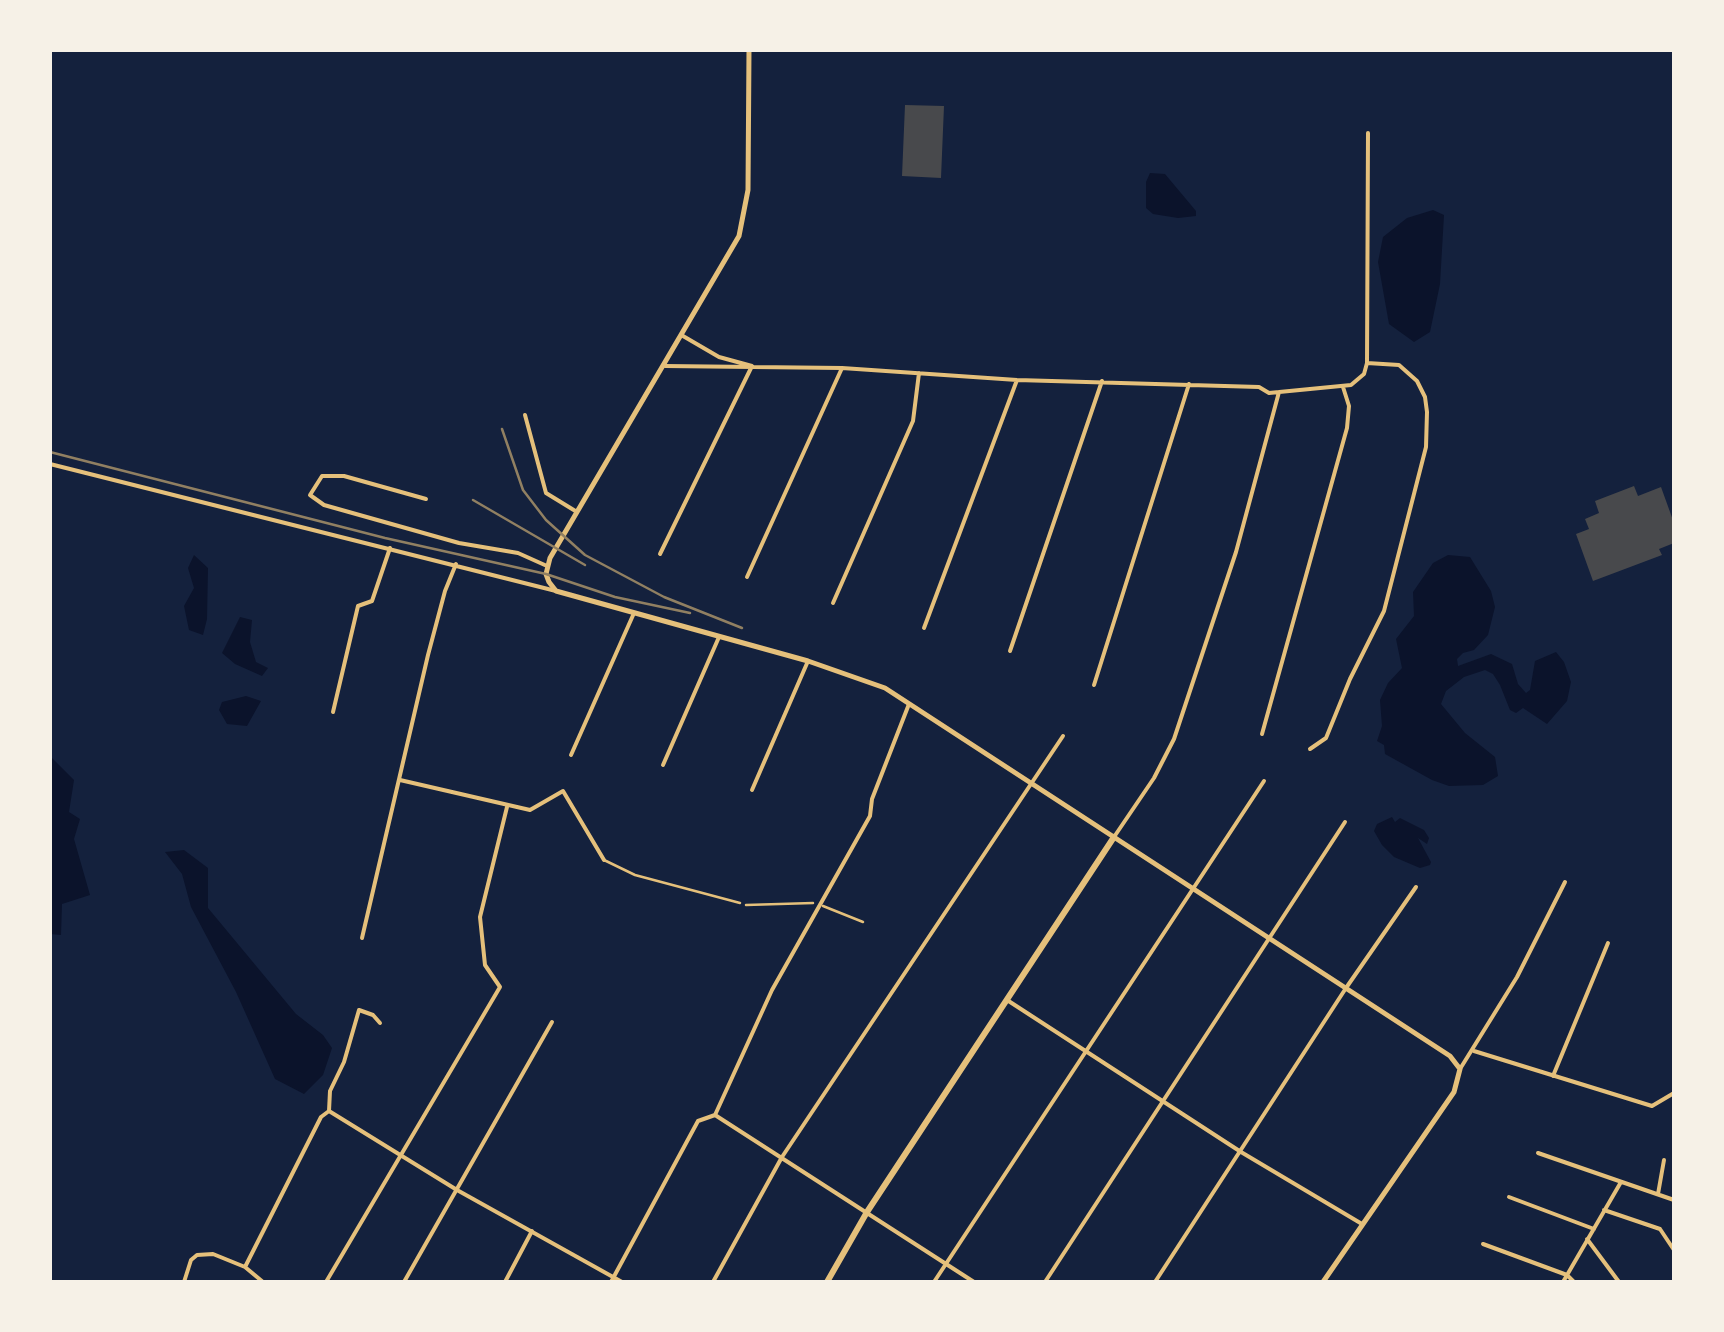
<!DOCTYPE html>
<html>
<head>
<meta charset="utf-8">
<style>
  body { margin:0 }
  #map { position:relative; width:1724px; height:1332px; overflow:hidden; background:#14213d; font-family:"DM Sans",sans-serif }
  canvas { display:block }
  .frame { position:absolute; inset:0; border:52px solid #f6f1e7; pointer-events:none }
</style>
</head>
<body>
<div id="map">
<canvas width="1724" height="1332"></canvas>
<div class="frame"></div>
</div>
<script>
const ctx = document.querySelector('canvas').getContext('2d');
ctx.lineJoin = 'round';
function fillPath(path, color) { ctx.fillStyle = color; ctx.fill(path, 'evenodd'); }
const poly = rows => new Path2D(rows.map(r => 'M' + r).join(''));
function stroke(path, color, width, dash) { ctx.strokeStyle = color; ctx.lineWidth = width; ctx.lineCap = dash ? 'butt' : 'round'; ctx.setLineDash(dash || []); ctx.stroke(path); }
const water = poly([
  [1150,173,1165,174,1196,211,1196,216,1178,218,1153,214,1146,208,1146,182],
  [1433,210,1444,215,1440,284,1430,332,1414,342,1389,324,1378,262,1383,237,1407,218],
  [194,555,208,568,207,619,203,635,189,630,184,606,194,588,188,568],
  [1448,555,1470,557,1491,591,1495,607,1488,635,1474,650,1463,653,1457,659,1458,666,1491,654,1512,664,1518,684,1526,693,1530,690,1535,661,1556,652,1564,662,1571,682,1567,701,1547,724,1523,708,1516,713,1510,710,1500,685,1493,674,1485,670,1464,677,1446,691,1441,704,1465,733,1495,757,1498,776,1483,785,1449,786,1432,780,1385,754,1384,745,1377,741,1382,726,1380,700,1388,683,1402,668,1396,639,1414,616,1413,592,1433,563],
  [240,617,252,620,250,642,256,662,268,668,262,676,235,664,222,653],
  [246,696,261,701,247,726,227,724,219,710,222,702],
  [50,756,74,780,69,812,80,819,74,839,90,895,62,904,61,935,50,934],
  [1392,817,1395,822,1400,818,1424,830,1429,838,1427,844,1418,838,1431,862,1430,865,1420,868,1394,857,1382,845,1374,831,1377,824],
  [184,850,208,868,208,908,296,1014,323,1035,332,1048,323,1075,304,1094,275,1079,236,992,191,907,182,874,165,852]
]);
const building = poly([
  [905,105,944,106,941,178,902,176],
  [1634,486,1638,496,1661,487,1674,523,1674,543,1659,549,1662,555,1593,581,1576,534,1589,529,1585,519,1599,513,1595,501]
]);
const path = poly([
  [746,905,813,903]
]);
const service = poly([
  [604,860,635,875,740,903],
  [823,906,863,922]
]);
const minor = poly([
  [665,366,842,368,1017,380,1259,387,1269,393,1351,385,1364,374,1367,363,1368,133],
  [525,415,546,493,577,512],
  [50,464,556,591],
  [426,499,344,476,322,476,310,495,324,505,459,543,518,553,547,566],
  [660,554,752,366,719,357,683,336],
  [747,577,842,368],
  [833,603,913,421,919,373],
  [924,628,1017,380],
  [1010,651,1102,381],
  [1094,685,1189,384],
  [333,712,358,606,372,601,390,548],
  [1262,734,1347,428,1349,406,1343,387],
  [1310,749,1326,738,1350,679,1384,611,1426,447,1427,412,1425,397,1417,381,1399,365,1367,363],
  [571,755,634,613],
  [663,765,719,637],
  [400,780,530,810,563,791,604,860],
  [752,790,808,661],
  [1114,837,1154,778,1174,739,1236,552,1279,392],
  [362,938,428,655,445,591,456,564],
  [1007,1000,1241,1152,1362,1224],
  [1474,1051,1652,1106,1674,1093],
  [1460,1069,1517,977,1565,882],
  [1553,1076,1608,943],
  [329,1111,457,1190,622,1282],
  [715,1115,772,990,870,816,872,799,909,704],
  [715,1115,974,1282],
  [1538,1153,1674,1200],
  [1658,1194,1664,1160],
  [1509,1197,1594,1229],
  [1604,1210,1660,1229,1674,1250],
  [1587,1239,1619,1282],
  [1483,1244,1567,1275,1574,1282],
  [245,1267,321,1117,329,1111,330,1091,344,1062,359,1010,373,1015,380,1023],
  [184,1282,191,1260,197,1255,213,1254,245,1267,263,1282],
  [326,1282,500,987,485,965,480,917,507,807],
  [404,1282,552,1022],
  [505,1282,532,1231],
  [611,1282,698,1121,715,1115],
  [713,1282,782,1157,1063,736],
  [934,1282,1264,781],
  [1045,1282,1345,822],
  [1155,1282,1346,988,1416,887],
  [1563,1282,1621,1182]
]);
const tertiary = poly([
  [749,50,748,190,739,236,550,558,546,574,549,582,556,591,808,661,885,688,1450,1056,1460,1069,1454,1092,1323,1282]
]);
const secondary = poly([
  [827,1282,867,1212,1114,837]
]);
const rail = poly([
  [502,429,523,490,546,520,585,555,664,597,742,628],
  [50,452,385,538,546,574,615,597,690,613],
  [473,500,585,565]
]);
fillPath(water, '#0b132b');
fillPath(building, '#48494c');
stroke(path, '#e5c07b', 2.5);
stroke(service, '#e5c07b', 2.5);
stroke(minor, '#e5c07b', 4);
stroke(tertiary, '#e5c07b', 5);
stroke(secondary, '#e5c07b', 6);
stroke(rail, '#918062', 2.5);
</script>
</body>
</html>
